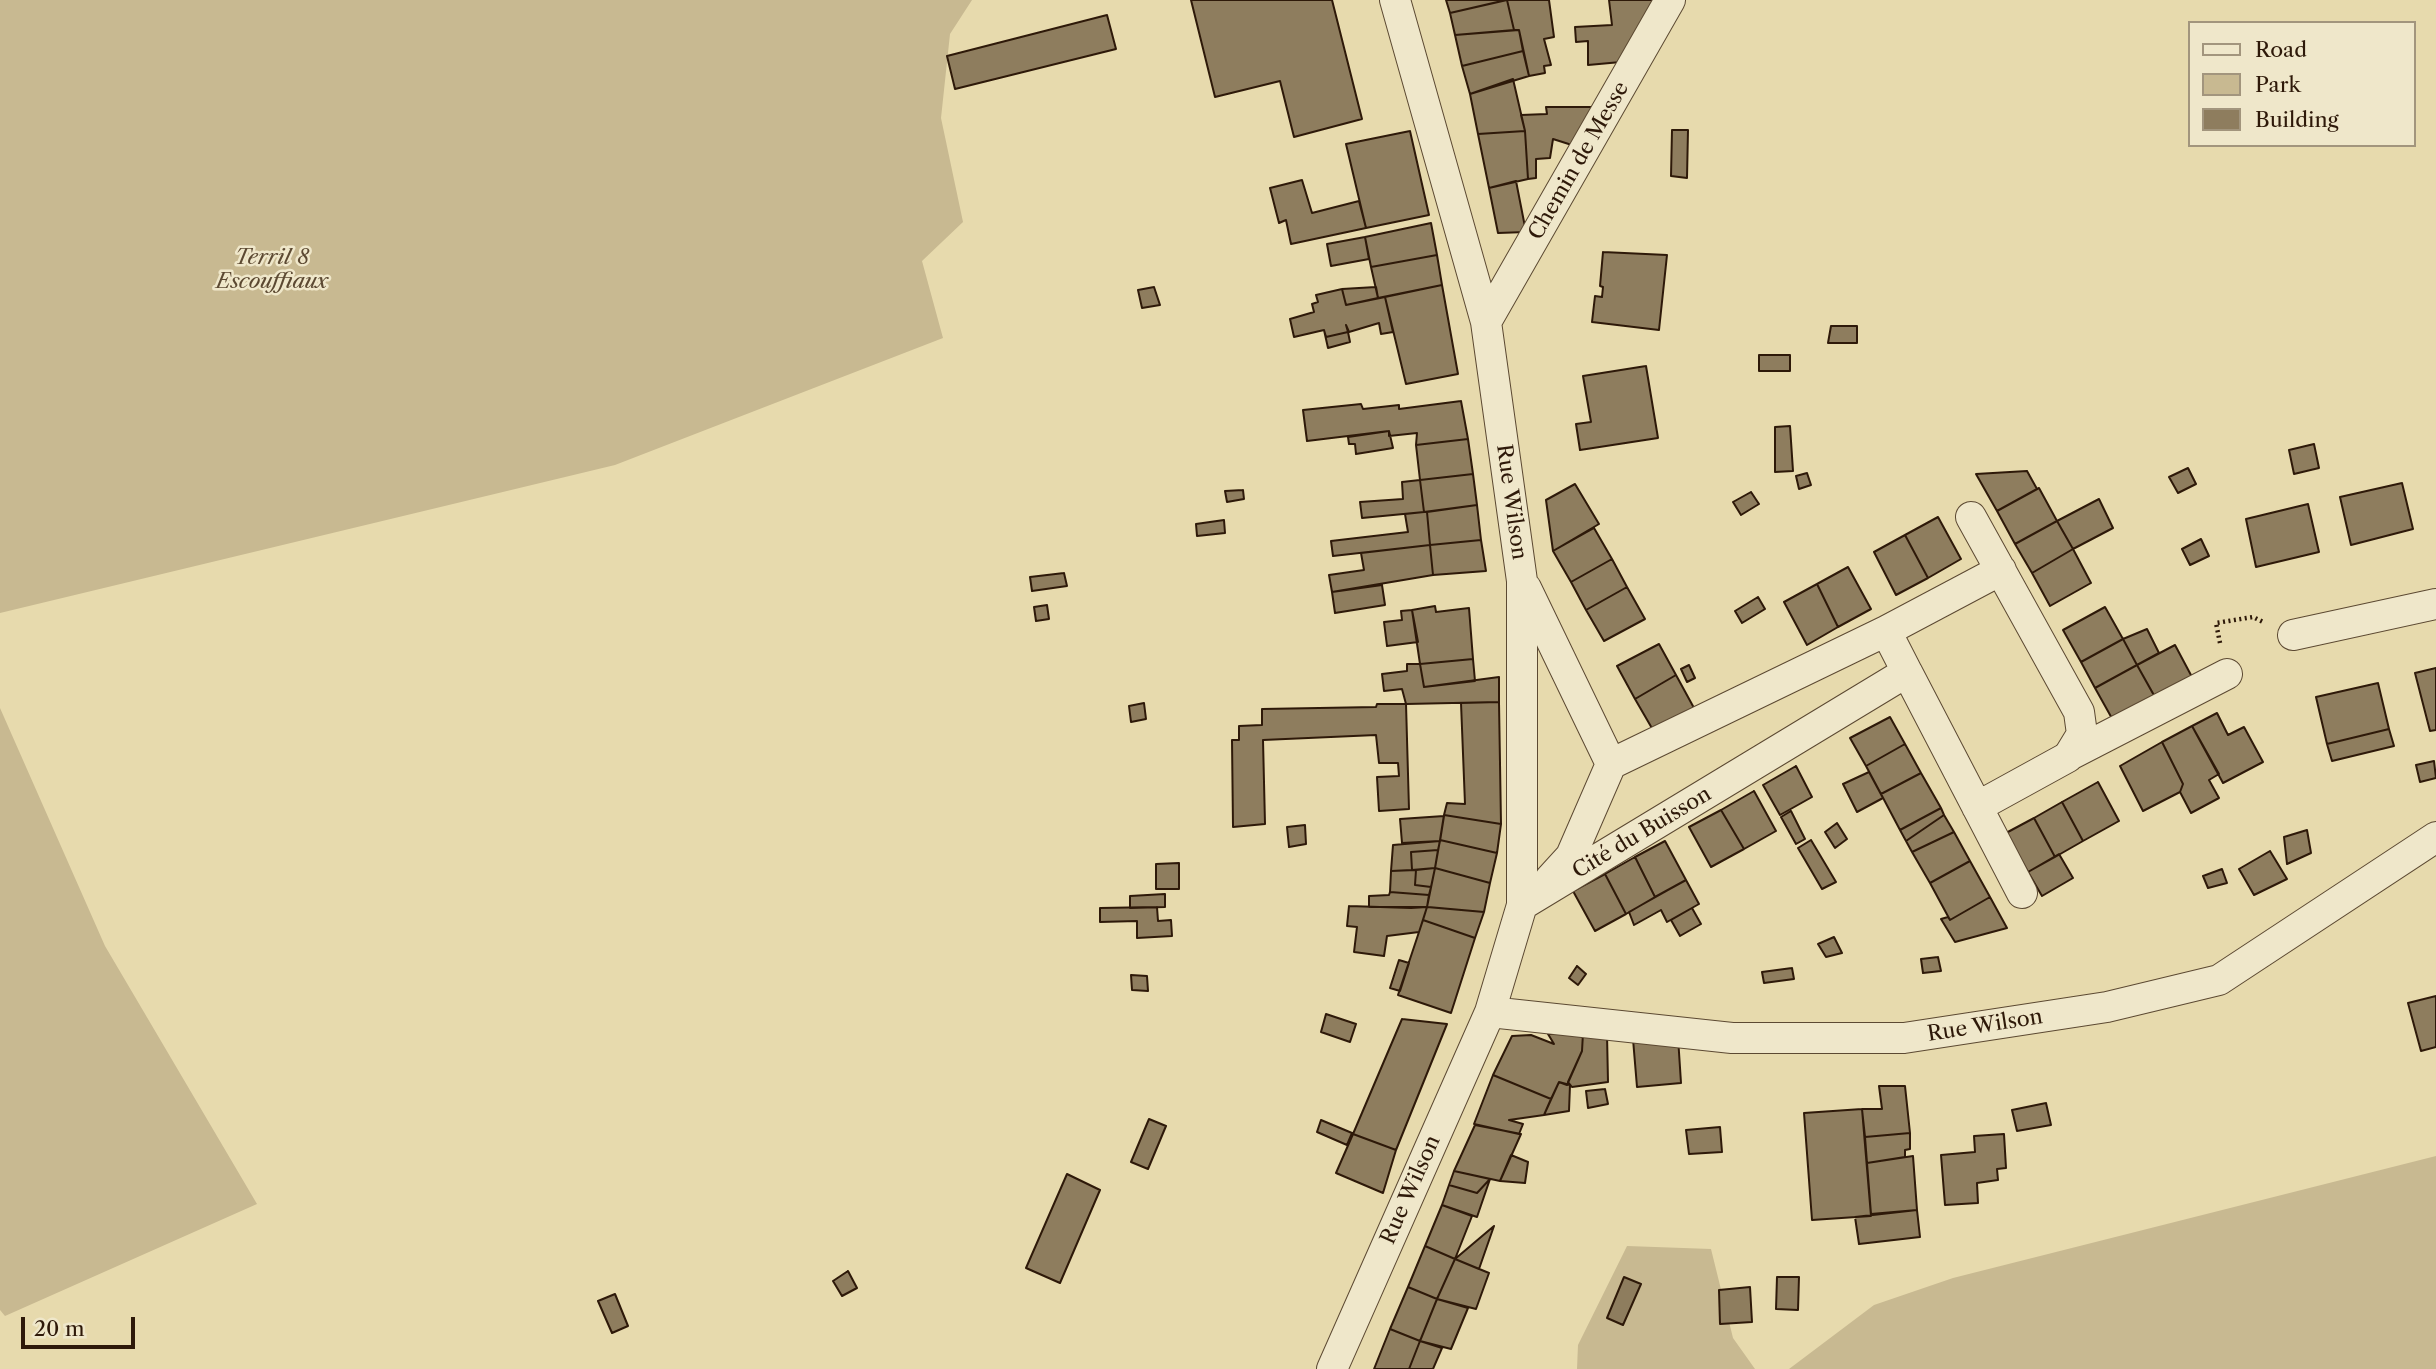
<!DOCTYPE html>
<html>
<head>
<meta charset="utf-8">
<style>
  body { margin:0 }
  #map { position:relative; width:2436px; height:1369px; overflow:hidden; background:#e7daad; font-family:"Libre Caslon Text",serif }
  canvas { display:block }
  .legend { position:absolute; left:2188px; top:21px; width:228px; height:126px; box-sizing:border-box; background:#efe7ca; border:2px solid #a2957d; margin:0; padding:9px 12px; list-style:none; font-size:21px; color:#2e1909 }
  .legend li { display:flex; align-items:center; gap:14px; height:35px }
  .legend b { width:35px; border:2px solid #a2957d }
  .scale { position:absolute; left:21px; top:1317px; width:114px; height:32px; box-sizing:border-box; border:4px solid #2e1909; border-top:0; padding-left:9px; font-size:21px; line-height:24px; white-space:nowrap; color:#2e1909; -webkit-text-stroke:5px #efe7ca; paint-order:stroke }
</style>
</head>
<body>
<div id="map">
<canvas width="2436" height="1369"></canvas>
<ul class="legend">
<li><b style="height:9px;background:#efe7ca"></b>Road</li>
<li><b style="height:19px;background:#c8b991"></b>Park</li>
<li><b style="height:19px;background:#8e7d5e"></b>Building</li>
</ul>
<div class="scale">20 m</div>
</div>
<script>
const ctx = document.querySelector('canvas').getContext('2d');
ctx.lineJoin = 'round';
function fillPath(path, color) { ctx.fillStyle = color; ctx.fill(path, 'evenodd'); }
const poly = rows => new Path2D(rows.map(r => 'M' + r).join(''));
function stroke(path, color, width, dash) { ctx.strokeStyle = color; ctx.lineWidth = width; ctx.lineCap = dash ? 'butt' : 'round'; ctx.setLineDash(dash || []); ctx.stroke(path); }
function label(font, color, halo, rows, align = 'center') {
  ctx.font = font + ' "Libre Caslon Text",serif'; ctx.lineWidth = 5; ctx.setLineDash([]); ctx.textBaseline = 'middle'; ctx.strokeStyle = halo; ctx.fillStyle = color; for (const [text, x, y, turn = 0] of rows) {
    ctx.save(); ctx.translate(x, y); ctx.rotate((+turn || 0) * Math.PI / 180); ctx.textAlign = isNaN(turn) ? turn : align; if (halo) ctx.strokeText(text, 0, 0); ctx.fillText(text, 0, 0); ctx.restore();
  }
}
const green = poly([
  [0,0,972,0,950,34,941,118,963,222,922,261,943,338,615,465,0,613],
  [0,708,105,946,257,1204,5,1316,0,1310],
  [2436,1156,2436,1369,1789,1369,1874,1305,1953,1278],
  [1627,1246,1711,1249,1733,1338,1755,1369,1577,1369,1578,1345]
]);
const building = poly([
  [1191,0,1332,0,1362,119,1294,137,1280,81,1215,97,1191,0],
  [1446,0,1506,0,1450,13,1446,0],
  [1507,0,1514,30,1455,35,1450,13,1507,0],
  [1507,0,1549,0,1554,37,1544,39,1551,65,1544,66,1545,73,1529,76,1519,30,1514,30,1507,0],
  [1609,0,1655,0,1621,62,1588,65,1588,41,1576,42,1575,27,1612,25,1609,0],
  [1107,15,1116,49,955,89,947,56,1107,15],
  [1519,30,1523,51,1462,66,1455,35,1519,30],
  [1523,51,1529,76,1470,94,1462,66,1523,51],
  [1513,79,1525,131,1478,134,1470,94,1513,79],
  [1546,107,1595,107,1575,146,1553,139,1550,158,1536,159,1536,178,1528,179,1525,131,1521,115,1547,114,1546,107],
  [1672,130,1688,130,1687,178,1671,176,1672,130],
  [1410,131,1429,215,1366,228,1346,144,1410,131],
  [1525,131,1528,179,1489,188,1478,134,1525,131],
  [1302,180,1312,213,1359,201,1366,228,1291,244,1286,220,1279,223,1270,188,1302,180],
  [1516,181,1526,232,1498,233,1489,188,1516,181],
  [1431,223,1437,255,1371,267,1365,237,1431,223],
  [1365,237,1369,259,1331,266,1327,244,1365,237],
  [1603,252,1667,255,1659,330,1592,322,1595,296,1602,297,1603,287,1600,286,1603,252],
  [1437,255,1442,285,1378,298,1371,267,1437,255],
  [1442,285,1458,374,1406,384,1385,297,1442,285],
  [1154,287,1160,305,1142,308,1138,290,1154,287],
  [1376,287,1378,298,1346,305,1342,289,1376,287],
  [1342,289,1346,305,1385,297,1393,332,1381,334,1379,323,1349,332,1346,325,1348,332,1326,337,1324,330,1294,337,1290,319,1314,312,1312,304,1318,302,1316,295,1342,289],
  [1831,326,1857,326,1857,343,1828,343,1831,326],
  [1324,330,1326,337,1348,332,1350,342,1328,348,1324,330],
  [1759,355,1790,355,1790,371,1759,371,1759,355],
  [1646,366,1658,438,1580,450,1576,424,1591,422,1583,376,1646,366],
  [1461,401,1468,439,1416,445,1417,433,1389,436,1389,431,1307,441,1303,410,1361,404,1363,409,1399,405,1399,409,1461,401],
  [1790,426,1793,471,1775,472,1775,427,1790,426],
  [1389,431,1393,448,1356,454,1355,444,1349,444,1348,437,1389,431],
  [1468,439,1473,474,1420,480,1416,445,1468,439],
  [2314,444,2319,468,2294,474,2289,450,2314,444],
  [2188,468,2196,484,2178,493,2169,477,2188,468],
  [2027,471,2037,489,1997,511,1976,474,2027,471],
  [1807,473,1811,485,1799,489,1796,476,1807,473],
  [1473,474,1477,505,1424,512,1420,480,1473,474],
  [1420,480,1424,512,1362,518,1360,502,1403,499,1402,482,1420,480],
  [2402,483,2413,529,2351,545,2340,497,2402,483],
  [1575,484,1599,524,1553,551,1546,500,1575,484],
  [2039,488,2057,521,2015,544,1997,511,2039,488],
  [1243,490,1244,499,1227,502,1225,491,1243,490],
  [1751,492,1759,504,1741,515,1733,502,1751,492],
  [2099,499,2113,528,2073,549,2057,521,2099,499],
  [2308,504,2319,552,2256,567,2246,519,2308,504],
  [1477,505,1481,540,1430,545,1427,512,1477,505],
  [1424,512,1427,512,1430,545,1333,556,1331,541,1408,532,1405,514,1424,512],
  [1938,517,1961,559,1928,578,1905,535,1938,517],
  [1224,520,1225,533,1197,536,1196,524,1224,520],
  [2057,521,2073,549,2032,573,2015,544,2057,521],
  [1594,528,1612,559,1571,582,1553,551,1594,528],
  [1905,535,1928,578,1896,595,1874,552,1905,535],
  [2201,539,2209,556,2190,565,2182,549,2201,539],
  [1481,540,1486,571,1433,575,1430,545,1481,540],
  [1430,545,1433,575,1332,592,1329,575,1364,570,1361,553,1430,545],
  [2073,549,2091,583,2050,606,2032,573,2073,549],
  [1612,559,1627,587,1586,610,1571,582,1612,559],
  [1848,567,1871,609,1838,627,1817,584,1848,567],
  [1064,573,1067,586,1032,591,1030,577,1064,573],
  [1817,584,1838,627,1807,645,1784,602,1817,584],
  [1382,585,1385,605,1335,613,1332,592,1382,585],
  [1627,587,1645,619,1604,641,1586,610,1627,587],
  [1758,597,1765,609,1742,623,1735,611,1758,597],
  [1047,605,1049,619,1036,621,1034,607,1047,605],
  [1435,606,1436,612,1469,608,1473,659,1420,664,1412,610,1435,606],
  [2105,607,2123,639,2081,662,2063,630,2105,607],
  [1412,610,1418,642,1387,646,1384,622,1402,620,1401,611,1412,610],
  [2147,629,2159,653,2137,665,2123,639,2147,629],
  [2123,639,2137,665,2095,688,2081,662,2123,639],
  [1659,644,1676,675,1635,699,1617,666,1659,644],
  [2175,645,2192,677,2155,697,2137,665,2175,645],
  [1473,659,1475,681,1424,687,1420,664,1473,659],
  [1407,664,1420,664,1424,687,1499,677,1499,702,1406,704,1402,689,1384,691,1382,674,1407,671,1407,664],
  [1689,665,1695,678,1687,682,1681,669,1689,665],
  [2137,665,2156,699,2114,722,2095,688,2137,665],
  [2436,668,2436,730,2430,731,2415,673,2436,668],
  [1676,675,1694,708,1653,730,1635,699,1676,675],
  [2378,683,2389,729,2327,744,2316,697,2378,683],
  [1499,702,1501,824,1444,815,1447,803,1465,804,1461,703,1499,702],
  [1144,703,1146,719,1131,722,1129,706,1144,703],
  [1377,704,1406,704,1409,809,1379,811,1377,777,1399,776,1398,763,1379,763,1376,735,1263,740,1265,824,1233,827,1232,740,1239,740,1239,726,1262,725,1262,709,1376,707,1377,704],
  [2217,713,2228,735,2244,727,2263,762,2223,783,2192,726,2217,713],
  [1890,717,1905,744,1866,766,1850,738,1890,717],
  [2192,726,2219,774,2209,780,2219,798,2191,813,2180,792,2183,784,2162,742,2192,726],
  [2389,729,2394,746,2332,761,2327,744,2389,729],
  [2162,742,2183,784,2180,792,2143,811,2120,766,2162,742],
  [1905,744,1921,773,1881,794,1866,766,1905,744],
  [2434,761,2436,778,2420,782,2416,765,2434,761],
  [1796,766,1812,797,1780,815,1763,785,1796,766],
  [1869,772,1883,798,1857,812,1843,784,1869,772],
  [1921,773,1941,808,1900,830,1881,794,1921,773],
  [2098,782,2119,821,2083,841,2062,802,2098,782],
  [1754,791,1776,831,1744,849,1721,810,1754,791],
  [2062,802,2083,841,2055,857,2034,818,2062,802],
  [1941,808,1944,815,1906,841,1900,830,1941,808],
  [1721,810,1744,849,1711,867,1689,827,1721,810],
  [1791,811,1805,839,1796,844,1781,817,1791,811],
  [1444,815,1501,824,1497,853,1440,840,1444,815],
  [1944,815,1954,832,1912,852,1906,841,1944,815],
  [1444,816,1440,841,1402,843,1400,819,1444,816],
  [2034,818,2055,857,2028,872,2006,833,2034,818],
  [1837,823,1847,839,1835,848,1825,832,1837,823],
  [1305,825,1306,844,1289,847,1287,827,1305,825],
  [2307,830,2311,853,2287,864,2284,837,2307,830],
  [1954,832,1970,861,1930,883,1912,852,1954,832],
  [1440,840,1497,853,1490,883,1435,868,1440,840],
  [1811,840,1836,882,1822,889,1798,848,1811,840],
  [1440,841,1438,850,1411,852,1412,870,1391,871,1393,845,1440,841],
  [1665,841,1686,880,1655,897,1635,857,1665,841],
  [1438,850,1435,868,1412,870,1411,852,1438,850],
  [2270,851,2287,879,2254,895,2239,869,2270,851],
  [2059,854,2073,878,2042,896,2028,872,2059,854],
  [1635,857,1655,897,1626,914,1605,874,1635,857],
  [1970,861,1990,897,1950,920,1930,883,1970,861],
  [1179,863,1179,889,1156,889,1156,864,1179,863],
  [1435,868,1431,887,1415,885,1416,870,1435,868],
  [1435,868,1490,883,1484,912,1427,907,1435,868],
  [2222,869,2227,883,2208,888,2203,876,2222,869],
  [1416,870,1415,885,1431,887,1429,895,1390,892,1391,871,1416,870],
  [1605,874,1626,914,1595,931,1573,891,1605,874],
  [1686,880,1699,904,1667,922,1661,910,1634,925,1629,912,1686,880],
  [1390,892,1429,895,1427,907,1369,907,1369,896,1389,895,1390,892],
  [1165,894,1165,907,1130,908,1130,896,1165,894],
  [1990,897,2007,928,1955,942,1941,919,1948,917,1950,920,1990,897],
  [1349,906,1411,908,1427,907,1419,932,1387,936,1384,956,1354,952,1357,927,1347,926,1349,906],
  [1157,907,1158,921,1171,920,1172,936,1137,938,1137,921,1100,922,1100,908,1157,907],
  [1427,907,1428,907,1484,912,1475,938,1423,920,1427,907],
  [1692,908,1701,924,1680,936,1671,920,1692,908],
  [1423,920,1475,938,1451,1013,1398,995,1423,920],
  [1834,937,1842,953,1826,957,1818,944,1834,937],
  [1938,957,1941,971,1923,973,1921,959,1938,957],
  [1399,960,1409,963,1400,991,1390,988,1399,960],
  [1577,966,1586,974,1578,985,1569,978,1577,966],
  [1792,968,1794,979,1764,983,1762,972,1792,968],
  [1131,975,1147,976,1148,991,1132,990,1131,975],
  [2436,996,2436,1047,2421,1051,2408,1003,2436,996],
  [1326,1014,1356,1024,1350,1042,1321,1032,1326,1014],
  [1402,1019,1447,1024,1396,1150,1353,1134,1402,1019],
  [1583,1033,1582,1051,1567,1085,1559,1082,1551,1099,1493,1075,1512,1036,1531,1035,1554,1044,1548,1034,1583,1033],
  [1583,1033,1607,1034,1608,1082,1572,1087,1568,1082,1582,1051,1583,1033],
  [1678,1037,1681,1083,1637,1087,1633,1039,1678,1037],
  [1493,1075,1551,1099,1544,1115,1509,1120,1523,1124,1519,1134,1474,1124,1493,1075],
  [1559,1082,1570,1085,1569,1111,1544,1115,1559,1082],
  [1879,1086,1905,1086,1910,1133,1865,1137,1862,1109,1882,1109,1879,1086],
  [1605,1089,1608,1104,1588,1108,1586,1091,1605,1089],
  [2046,1103,2051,1125,2017,1131,2012,1110,2046,1103],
  [1862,1109,1871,1216,1812,1220,1804,1113,1862,1109],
  [1149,1119,1166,1126,1148,1169,1131,1162,1149,1119],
  [1321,1120,1352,1133,1347,1145,1317,1132,1321,1120],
  [1475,1125,1521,1134,1500,1181,1454,1171,1475,1125],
  [1720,1127,1722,1152,1689,1154,1686,1130,1720,1127],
  [1910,1133,1910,1149,1905,1150,1905,1157,1867,1163,1865,1137,1910,1133],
  [1353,1134,1396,1150,1383,1193,1336,1173,1353,1134],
  [2004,1134,2006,1168,1997,1169,1998,1180,1977,1183,1978,1203,1945,1205,1941,1155,1975,1152,1974,1136,2004,1134],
  [1511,1155,1528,1162,1525,1183,1500,1181,1511,1155],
  [1913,1156,1917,1210,1871,1214,1867,1163,1913,1156],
  [1454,1171,1490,1179,1477,1193,1449,1185,1454,1171],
  [1067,1174,1100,1190,1060,1283,1026,1268,1067,1174],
  [1490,1179,1477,1217,1442,1205,1449,1185,1477,1193,1490,1179],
  [1442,1205,1472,1216,1455,1259,1425,1246,1442,1205],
  [1917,1210,1920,1237,1859,1244,1855,1217,1917,1210],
  [1494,1226,1479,1269,1455,1259,1494,1226],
  [1425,1246,1455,1259,1437,1299,1408,1287,1425,1246],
  [1455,1259,1489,1273,1476,1309,1437,1299,1455,1259],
  [848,1271,857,1288,842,1296,833,1281,848,1271],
  [1624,1277,1641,1284,1623,1325,1607,1318,1624,1277],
  [1777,1277,1799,1277,1798,1310,1776,1309,1777,1277],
  [1408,1287,1437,1299,1420,1341,1390,1329,1408,1287],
  [1750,1287,1752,1322,1720,1324,1719,1290,1750,1287],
  [615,1294,628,1326,612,1333,598,1301,615,1294],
  [1437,1299,1468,1308,1451,1349,1420,1341,1437,1299],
  [1390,1329,1420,1341,1409,1369,1374,1369,1390,1329],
  [1420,1341,1442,1348,1433,1369,1409,1369,1420,1341]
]);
const path = poly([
  [2220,643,2216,623,2253,617,2263,622]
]);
const street = poly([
  [1486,322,1670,0],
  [1971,517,2079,712,2082,734,2068,757,1977,807],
  [1526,588,1611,764],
  [2293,635,2436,604],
  [1907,672,1886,631,2001,570],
  [2068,756,2227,674],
  [1550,879,1571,856,1611,764,1886,631],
  [1522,905,1907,672,2022,893],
  [1490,1012,1732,1038,1904,1038,2107,1007,2219,980,2436,837],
  [1332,1369,1490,1012,1522,905,1522,581,1486,322,1395,0]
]);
const streetNames = [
  ["Chemin de Messe",1579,161,-60],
  ["Rue Wilson",1511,502,82],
  ["Cité du Buisson",1642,833,-31],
  ["Rue Wilson",1985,1026,-9],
  ["Rue Wilson",1411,1190,-66]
];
const parkNames = [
  ["Terril 8",272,258],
  ["Escouffiaux",272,282]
];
fillPath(green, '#c8b991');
fillPath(building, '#8e7d5e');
stroke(building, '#2e1909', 2);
stroke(street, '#5c4932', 32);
stroke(path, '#2e1909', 4.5, [2, 3.5]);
stroke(street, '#efe7ca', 30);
label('21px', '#2e1909', '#efe7ca', streetNames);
label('italic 21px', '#5c4932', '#efe7ca', parkNames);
</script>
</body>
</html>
